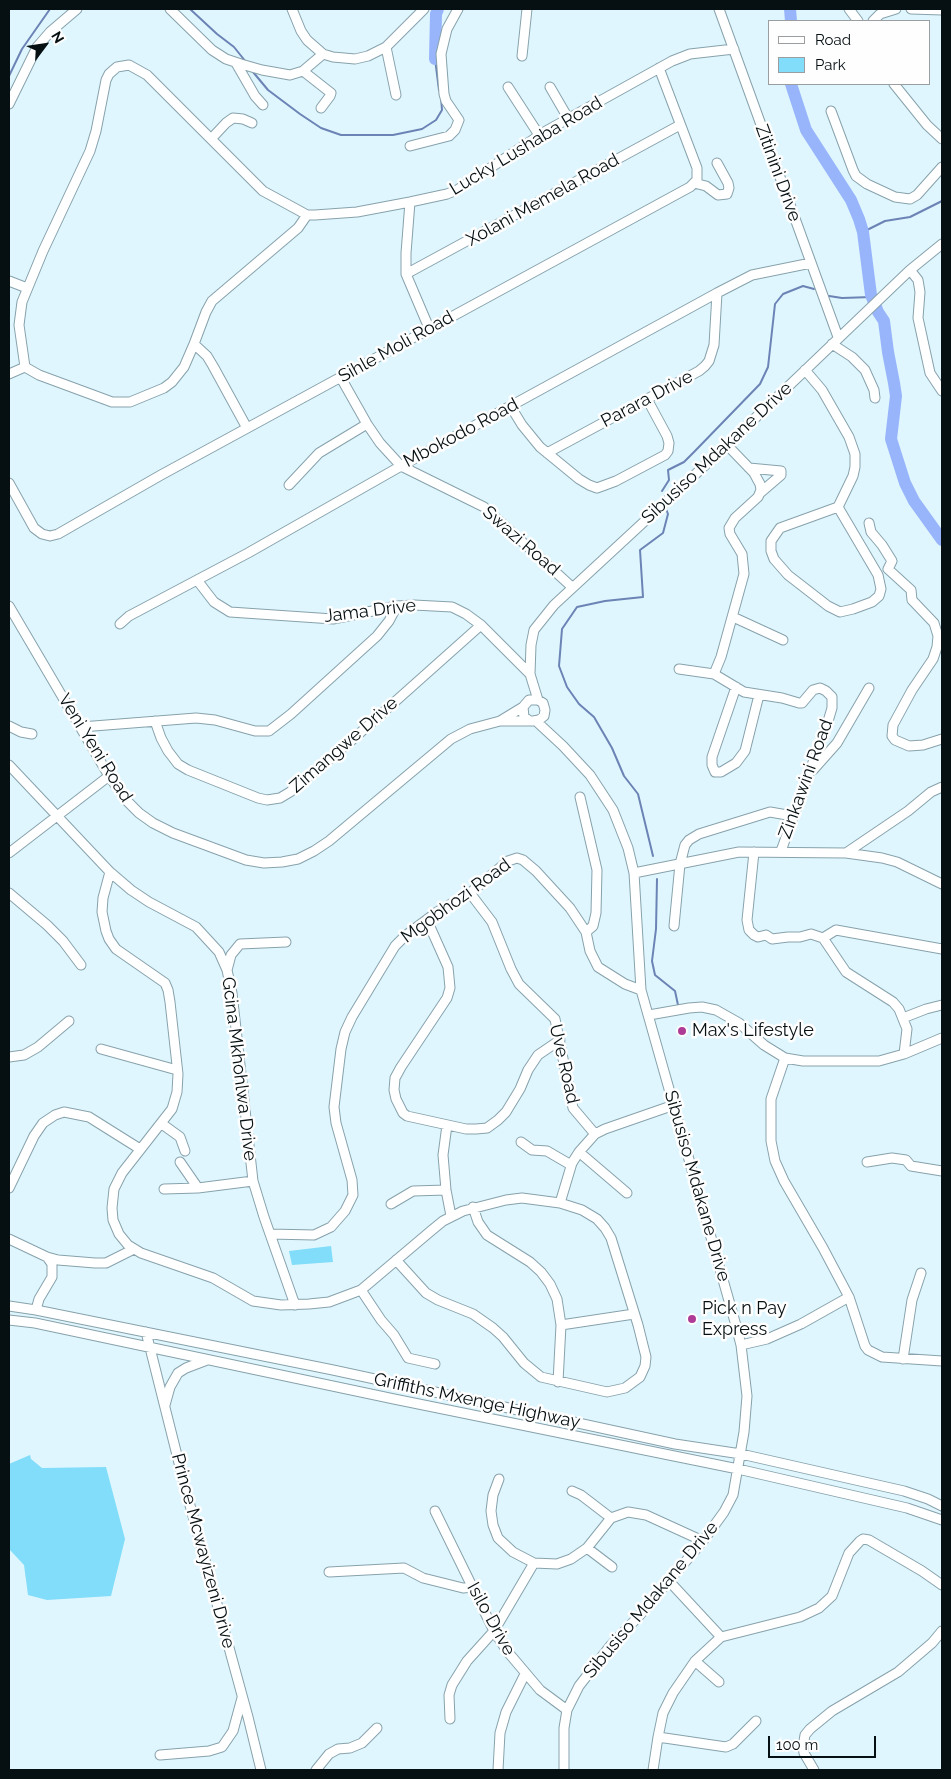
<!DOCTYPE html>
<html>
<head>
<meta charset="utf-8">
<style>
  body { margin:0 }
  #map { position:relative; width:951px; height:1779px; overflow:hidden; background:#dff6fe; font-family:Raleway,sans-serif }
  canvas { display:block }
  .frame { position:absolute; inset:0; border:10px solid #060f12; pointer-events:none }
  .legend { position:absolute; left:768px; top:20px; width:162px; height:65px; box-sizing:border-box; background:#fefefe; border:1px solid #9b9ea0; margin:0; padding:6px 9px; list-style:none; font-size:15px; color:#060f12 }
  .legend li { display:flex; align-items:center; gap:10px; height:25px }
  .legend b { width:25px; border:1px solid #9b9ea0 }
  .north { position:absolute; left:20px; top:20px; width:50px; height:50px; -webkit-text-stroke:4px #fefefe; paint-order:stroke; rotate:59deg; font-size:14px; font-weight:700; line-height:20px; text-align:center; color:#060f12 }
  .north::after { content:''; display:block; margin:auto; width:18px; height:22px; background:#060f12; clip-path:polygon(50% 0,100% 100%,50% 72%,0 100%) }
  .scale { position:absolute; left:768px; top:1736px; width:108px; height:22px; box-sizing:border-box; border:2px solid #060f12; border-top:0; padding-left:6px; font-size:15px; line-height:18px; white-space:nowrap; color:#060f12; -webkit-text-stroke:4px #fefefe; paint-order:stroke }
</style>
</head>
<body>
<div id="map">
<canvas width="951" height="1779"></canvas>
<div class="frame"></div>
<ul class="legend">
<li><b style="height:6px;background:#fff"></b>Road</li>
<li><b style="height:14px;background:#81ddf9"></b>Park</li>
</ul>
<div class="north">N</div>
<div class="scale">100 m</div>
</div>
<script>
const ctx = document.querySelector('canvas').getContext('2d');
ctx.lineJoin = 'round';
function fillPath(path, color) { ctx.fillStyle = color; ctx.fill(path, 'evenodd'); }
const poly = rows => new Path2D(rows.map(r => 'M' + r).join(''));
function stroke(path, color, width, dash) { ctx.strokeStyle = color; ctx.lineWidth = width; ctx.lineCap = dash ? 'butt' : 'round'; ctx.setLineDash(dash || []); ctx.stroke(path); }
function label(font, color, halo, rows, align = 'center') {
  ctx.font = font + ' Raleway,sans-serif'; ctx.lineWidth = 5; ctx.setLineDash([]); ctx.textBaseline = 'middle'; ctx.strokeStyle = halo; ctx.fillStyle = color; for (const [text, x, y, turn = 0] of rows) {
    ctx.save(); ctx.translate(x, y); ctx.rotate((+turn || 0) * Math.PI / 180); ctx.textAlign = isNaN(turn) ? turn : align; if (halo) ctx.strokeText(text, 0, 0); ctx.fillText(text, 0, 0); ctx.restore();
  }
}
const green = poly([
  [331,1246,333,1262,292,1265,289,1251],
  [30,1455,31,1459,42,1468,106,1467,125,1539,111,1596,47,1600,28,1595,24,1565,9,1549,9,1464]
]);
const stream = poly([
  [190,9,217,34,234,47,246,62],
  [435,59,439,90],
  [253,72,268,90,300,114,321,128,341,135,393,135,422,129,436,120,442,110,441,97],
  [9,76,22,49,50,9],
  [863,232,885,221,910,217,942,201],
  [829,296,842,298,872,297],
  [662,491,669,480,668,470,684,462,694,452,760,384,768,367,775,304,783,294,803,286,814,289],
  [653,856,638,794,624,776,612,748,594,717,579,704,567,687,559,666,562,629,577,607,605,601,643,597,640,550,663,533,668,514,666,509],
  [657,879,656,929,652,961,655,975,675,991,678,1005]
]);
const river = poly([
  [790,9,791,21],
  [435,59,436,14,438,9],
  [791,84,806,130,851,200,859,219,863,232,871,295,878,312,884,321,888,352,894,383,896,396,891,439,905,483,914,501,942,540]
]);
const minor = poly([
  [170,9,212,50,226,59,241,64,262,70,290,75,303,71,323,54],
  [292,9,301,31,307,40,323,54,333,57,355,59,368,56,386,47,424,9],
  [719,9,838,337],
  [849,9,858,21],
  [911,9,942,10],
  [873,21,880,14,896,9],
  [386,47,396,95],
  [522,56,527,9],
  [236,63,255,96,263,105],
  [303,71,331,93,330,96,321,108],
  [894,84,927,125,942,139],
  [508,87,539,135],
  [550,87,568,118],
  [9,104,37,47,50,32,77,9],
  [831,111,853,170,856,176,867,184,895,197,910,199,917,195,942,167],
  [211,139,226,123,233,118,243,119,252,123],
  [410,146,449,136,455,130,459,120,446,101,444,94,441,54,447,29,458,9],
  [694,183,706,186,718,195,727,194,729,188,728,183,717,163],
  [410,202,406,253,406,274,429,328],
  [910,270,918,280,920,292,918,318,930,373,942,391],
  [406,274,680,125],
  [9,281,27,288],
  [194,344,207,356,213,366,247,428],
  [832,344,852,357,865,370,874,390,875,398],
  [25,367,19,325,22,302,43,251,90,151,96,131,106,80,109,74,117,67,129,65,147,75,263,191,298,210,307,215,315,215,357,212,410,202,447,194,457,190,546,131,672,61,690,54,734,49],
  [805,370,822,390,849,437,855,454,855,467,853,476,838,507,780,528,771,541,771,551,774,559,788,575,828,606,840,612,853,609,872,602,879,596,881,589,878,575,838,507],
  [9,374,25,367,39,375,112,402,130,402,164,388,172,382,184,367,194,344,206,312,212,301,298,228,307,215],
  [341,378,367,424,380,443,401,466,484,507,572,587],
  [511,407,522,425,540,447,579,479,589,485,597,488,616,481,665,455,668,451,669,443,667,436,647,399],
  [547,453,699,371,705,366,709,361,714,345,717,293],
  [749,468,781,471,781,475,760,493],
  [9,483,34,528,42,534,50,536,58,534,161,475,690,187,697,180,697,168,659,68],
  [289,485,319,453,367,424],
  [869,523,871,532,882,545,892,561,888,569,911,590,912,600,934,623,938,636,937,647,933,659,912,690,893,725,892,736,895,740,909,746,923,745,942,739],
  [197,580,214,602,230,612,333,619,397,606,414,605,452,607,466,614,481,625,530,674],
  [9,606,109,776,127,801,139,813,153,823,173,833,246,860,264,863,282,862,298,859,314,851,329,841,451,739,470,729,500,721,523,707],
  [733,617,783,640],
  [120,624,129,616,248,553,401,466,717,293,752,275,811,263],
  [679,669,714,674,744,692,782,698,799,703,802,703,813,690,820,688,826,691,832,697,832,708,829,718,781,851],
  [714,674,721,657,744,574,742,554,730,534,729,528,735,518,758,497,761,490,760,484,754,473,727,445],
  [736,687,712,757,712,765,715,772,721,772,736,763,745,751,759,695],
  [538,700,530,674,531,645,534,630,554,605,727,445,910,270,942,244],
  [155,721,161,738,168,751,178,764,188,770,258,798,267,800,280,798,290,792,352,740,481,625],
  [502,721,533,721,539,720,544,716,545,710,543,703,538,700,529,700,523,707,524,717,530,721],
  [536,721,563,746,590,775,613,810,628,848,634,873,641,990,735,1322,741,1345,747,1396,744,1432,733,1495,724,1512,703,1541,639,1616,611,1645,579,1686,567,1710,564,1728,564,1770],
  [9,726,21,732,32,734],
  [81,727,196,718,215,720,255,731,269,731,291,714,377,636,389,621,397,606],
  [9,765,110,872,131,890,149,902,196,927,219,952,227,970,232,993,253,1181,264,1217,295,1305],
  [813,770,837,743,869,688],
  [580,797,597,870,596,913,593,926,586,932],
  [754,852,747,920,749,930,754,935,758,937,766,935,772,939,788,937,800,937,811,934,823,938,836,930,942,949],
  [9,853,109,776],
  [846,853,908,811,931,792,942,787],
  [110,872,103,898,102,912,106,931,109,939,116,949,165,983,168,990,170,1002,178,1074,177,1092,172,1109,122,1173,114,1189,112,1208,113,1220,119,1234,128,1245,141,1253,213,1278,253,1301,281,1305,309,1304,329,1302,361,1290,432,1230,443,1221,463,1211,506,1200,522,1198,560,1203,582,1210,597,1219,605,1228,611,1238,638,1325,646,1357,645,1366,640,1377,625,1388,607,1392,541,1377,524,1363,503,1337,493,1328,473,1314,438,1300,426,1293,396,1260],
  [634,873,739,852,846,853,882,858,897,862,942,884],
  [9,893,47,925,63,941,81,965],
  [470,893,492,922,511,969,519,984,555,1019,573,1108,595,1134],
  [427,920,448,967,450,988,447,998,401,1067,395,1078,394,1090,396,1099,403,1113,407,1116,466,1129,476,1129,487,1128,498,1120,506,1112,520,1089,528,1070,538,1055,560,1040],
  [674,926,680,864,685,845,689,840,699,834,770,812,793,816],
  [823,938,846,972,893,1002,899,1009,907,1029,904,1054],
  [227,970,231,955,240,944,286,942],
  [649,1015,689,1008,702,1007,716,1010,739,1023,764,1045,785,1058,803,1061,879,1061,904,1054,942,1038],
  [903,1018,926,1009,942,1005],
  [101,1049,177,1070],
  [9,1057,24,1055,38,1047,69,1021],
  [785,1058,771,1099,771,1141,775,1161,784,1181,823,1248,849,1297,865,1346,868,1350,882,1357,942,1361],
  [162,1124,180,1137,185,1151],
  [447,1125,443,1155,446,1190,451,1216],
  [521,1142,532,1150,547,1151,571,1165],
  [579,1152,627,1193],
  [180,1162,198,1188],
  [867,1162,892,1158,906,1160,911,1166,942,1171],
  [9,1188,34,1136,43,1123,55,1115,64,1112,89,1117,140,1149],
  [164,1189,198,1188,253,1181],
  [560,1203,572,1163,579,1152,595,1134,605,1129,674,1105],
  [391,1204,413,1191,446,1190],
  [473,1207,478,1222,487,1235,530,1262,541,1272,550,1284,557,1299,561,1325,558,1382],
  [270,1234,314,1235,331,1227,345,1211,353,1195,352,1180,336,1123,334,1107,341,1049,345,1032,352,1017,395,946,405,936,437,912,470,893,508,861,517,858,523,860,536,871,570,908,586,932,590,951,598,967,625,984,641,990],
  [9,1239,47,1257,58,1260,95,1263,106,1263,134,1249],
  [361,1290,381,1320,394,1335,408,1358,435,1364],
  [9,1306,36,1310,333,1370,675,1444,741,1454,904,1491,928,1499,942,1506],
  [36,1310,39,1299,52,1277,52,1264,47,1257],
  [9,1320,35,1323,394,1399,738,1469,907,1508,942,1520],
  [561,1325,634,1314],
  [146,1332,185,1487,248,1717,261,1770],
  [741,1345,767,1339,801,1324,849,1297],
  [903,1359,912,1300,921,1273],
  [165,1405,170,1387,178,1373,186,1368,207,1360],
  [499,1479,493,1495,491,1511,493,1525,498,1538,513,1552,534,1563,557,1564,571,1559,587,1548,611,1518,628,1512,646,1515,703,1541],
  [572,1491,581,1495,611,1518],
  [435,1511,494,1631,507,1651,540,1690,567,1710],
  [587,1548,612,1567],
  [329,1572,404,1568,423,1578,463,1588,473,1587],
  [669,1581,721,1637],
  [695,1661,719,1682],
  [450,1719,449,1695,452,1685,467,1661,494,1631,534,1563],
  [658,1737,726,1747,733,1744,756,1721],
  [160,1755,209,1751,222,1747,233,1731,242,1698],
  [316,1770,329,1754,338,1749,350,1748,362,1743,377,1728],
  [498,1770,500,1733,506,1712,525,1674],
  [653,1770,658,1737,663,1713,673,1693,695,1661,721,1637,800,1617,819,1608,832,1596,849,1553,860,1541,863,1539,869,1540,922,1571,942,1585],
  [814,1770,804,1753,803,1747,805,1735,810,1729,832,1711,898,1672,932,1643,942,1631]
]);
const markers = [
  [682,1031,5,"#ae3b95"],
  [692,1319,5,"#ae3b95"]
];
const streetNames = [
  ["Lucky Lushaba Road",526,146,-31],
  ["Zitinini Drive",778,173,70],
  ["Xolani Memela Road",543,200,-29],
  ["Sihle Moli Road",396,347,-29],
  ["Parara Drive",647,399,-28],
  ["Mbokodo Road",461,433,-28],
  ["Sibusiso Mdakane Drive",717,453,-43],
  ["Swazi Road",521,541,41],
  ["Jama Drive",370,611,-7],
  ["Zimangwe Drive",344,745,-41],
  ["Veni Yeni Road",95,748,58],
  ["Zinkawini Road",806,779,-70],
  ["Mgobhozi Road",456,901,-36],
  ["Uve Road",564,1064,77],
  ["Gcina Mkhohlwa Drive",239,1069,83],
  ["Sibusiso Mdakane Drive",697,1186,74],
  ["Griffiths Mxenge Highway",477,1401,12],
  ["Prince Mcwayizeni Drive",203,1551,75],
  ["Sibusiso Mdakane Drive",651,1600,-50],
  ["Isilo Drive",491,1619,61]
];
const poiNames = [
  ["Max's Lifestyle",692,1031],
  ["Pick n Pay",702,1309],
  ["Express",702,1330]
];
fillPath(green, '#81ddf9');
stroke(stream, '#6c83b5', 2);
stroke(river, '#98b5fb', 12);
stroke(minor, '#87a2ac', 11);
stroke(minor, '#fff', 9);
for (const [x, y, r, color] of markers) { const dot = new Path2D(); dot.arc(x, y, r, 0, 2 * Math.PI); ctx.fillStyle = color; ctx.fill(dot); stroke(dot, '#fefefe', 2); }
label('18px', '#060f12', '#fefefe', streetNames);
label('18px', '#060f12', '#fefefe', poiNames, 'left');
</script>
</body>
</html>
